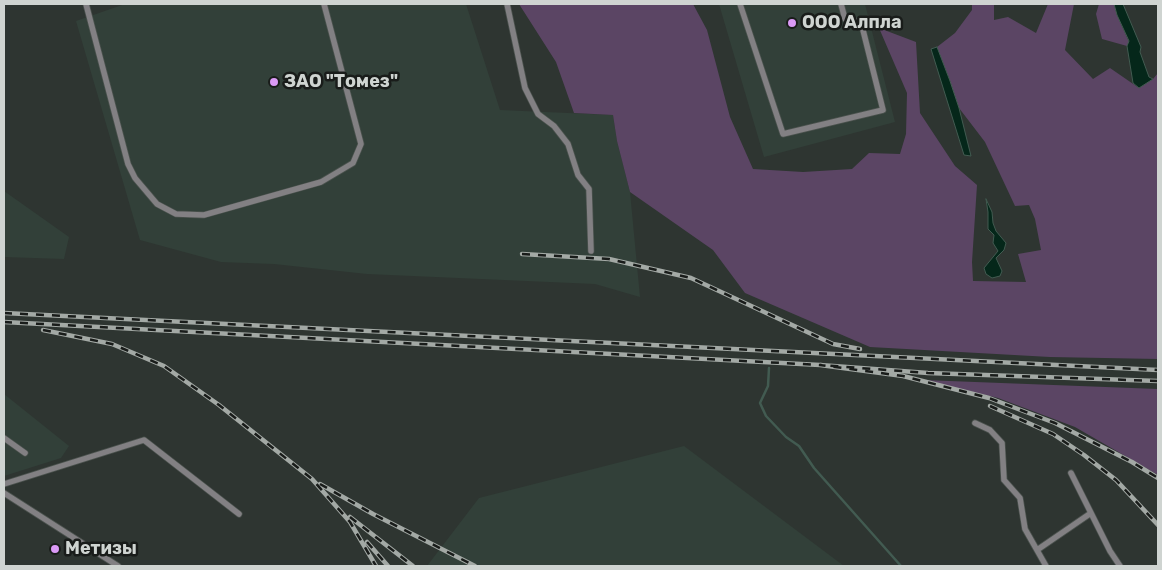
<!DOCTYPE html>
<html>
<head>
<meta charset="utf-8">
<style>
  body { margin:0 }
  #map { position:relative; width:1162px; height:570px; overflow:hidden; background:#2e3531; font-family:Rubik,sans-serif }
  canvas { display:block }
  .frame { position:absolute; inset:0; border:5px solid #cfd4d1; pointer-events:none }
</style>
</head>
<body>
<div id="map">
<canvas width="1162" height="570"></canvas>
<div class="frame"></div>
</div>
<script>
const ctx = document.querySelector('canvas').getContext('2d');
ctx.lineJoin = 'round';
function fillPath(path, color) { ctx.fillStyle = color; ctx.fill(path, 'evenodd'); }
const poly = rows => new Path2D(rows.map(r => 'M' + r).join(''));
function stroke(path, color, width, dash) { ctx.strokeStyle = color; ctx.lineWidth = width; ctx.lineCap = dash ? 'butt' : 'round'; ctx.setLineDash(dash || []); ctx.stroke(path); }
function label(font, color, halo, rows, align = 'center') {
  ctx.font = font + ' Rubik,sans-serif'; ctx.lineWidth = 5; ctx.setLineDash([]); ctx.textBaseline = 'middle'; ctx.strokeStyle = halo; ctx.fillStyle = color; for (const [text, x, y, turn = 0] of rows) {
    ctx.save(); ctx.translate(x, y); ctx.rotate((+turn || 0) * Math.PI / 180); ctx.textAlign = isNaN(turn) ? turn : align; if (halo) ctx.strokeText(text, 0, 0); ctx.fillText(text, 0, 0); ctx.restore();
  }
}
const built = poly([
  [125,4,466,4,500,110,613,115,617,141,630,192,640,297,595,284,367,274,274,264,221,262,140,240,76,21],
  [719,4,865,4,895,122,764,157],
  [4,191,69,237,64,259,4,257],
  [4,394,69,446,61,458,4,476],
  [684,446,844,566,427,566,479,498]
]);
const green = poly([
  [519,4,693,4,707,30,730,117,753,169,803,172,852,169,869,153,900,154,906,134,907,93,879,28,916,42,920,113,955,166,977,185,972,262,973,281,1026,282,1018,254,1041,250,1035,219,1029,205,1015,206,985,142,959,108,950,81,937,47,955,33,972,10,972,4,994,4,994,20,1008,17,1036,33,1048,4,1074,4,1065,50,1093,79,1110,68,1139,88,1153,79,1158,73,1158,359,1050,357,870,347,745,293,713,250,630,192,617,141,613,115,574,113,556,62],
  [1099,4,1114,4,1117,15,1129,42,1127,46,1102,39,1096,14],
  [923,380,1158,389,1158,475,1075,427,998,398]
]);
const water = poly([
  [1114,4,1123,4,1141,47,1140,52,1149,77,1153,79,1139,88,1133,83,1127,46,1129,41,1117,15,1114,4],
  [937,47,950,81,959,108,971,156,964,155,931,49,937,47],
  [986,199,992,212,993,223,996,231,1006,243,1004,250,996,258,1002,271,1000,276,992,278,986,274,984,268,998,251,993,243,994,235,988,229,988,212,986,199]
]);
const stream = poly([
  [769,368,768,386,760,403,766,416,786,437,799,446,814,468,901,566]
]);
const lane = poly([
  [86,4,128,164,135,178,157,204,176,214,204,215,321,182,353,163,361,144,324,4],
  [507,4,525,88,538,114,554,126,568,144,578,175,589,189,591,251],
  [740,4,783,134,883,110,861,22,845,19,841,4],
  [975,423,990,430,1002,443,1004,480,1020,498,1025,529,1046,566],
  [4,438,25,453],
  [1071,473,1110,551,1120,566],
  [4,484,144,440,239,514],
  [4,493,118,566],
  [1037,550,1091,513]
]);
const rail = poly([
  [522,254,609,259,691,278,833,344,860,349],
  [4,313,1158,370],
  [4,322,820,365],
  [43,330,112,344,164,366,219,405,312,479,350,522,376,566],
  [1158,381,928,373,820,365,903,376,989,398,1055,423,1132,462,1158,478],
  [990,406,1053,434,1084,455,1116,480,1158,525],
  [320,484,373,514,475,566],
  [350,517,413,566],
  [367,542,388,566]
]);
const markers = [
  [792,23,5,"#db9af6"],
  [274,82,5,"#db9af6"],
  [55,549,5,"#db9af6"]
];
const poiNames = [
  ["ООО Алпла",802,23],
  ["ЗАО \"Томез\"",284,82],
  ["Метизы",65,549]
];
fillPath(built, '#324039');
fillPath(green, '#5b4564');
fillPath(water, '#05271a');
stroke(water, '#425b51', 1);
stroke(stream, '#425b51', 2.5);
stroke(lane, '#4b524e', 7);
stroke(lane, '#828083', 5.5);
stroke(rail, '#a3a9a5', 4.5);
stroke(rail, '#191c1a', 2.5, [8]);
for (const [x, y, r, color] of markers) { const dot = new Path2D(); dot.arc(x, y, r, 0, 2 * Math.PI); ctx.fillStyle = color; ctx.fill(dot); stroke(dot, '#191c1a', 2); }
label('bold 18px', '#cfd4d1', '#191c1a', poiNames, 'left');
</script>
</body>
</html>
